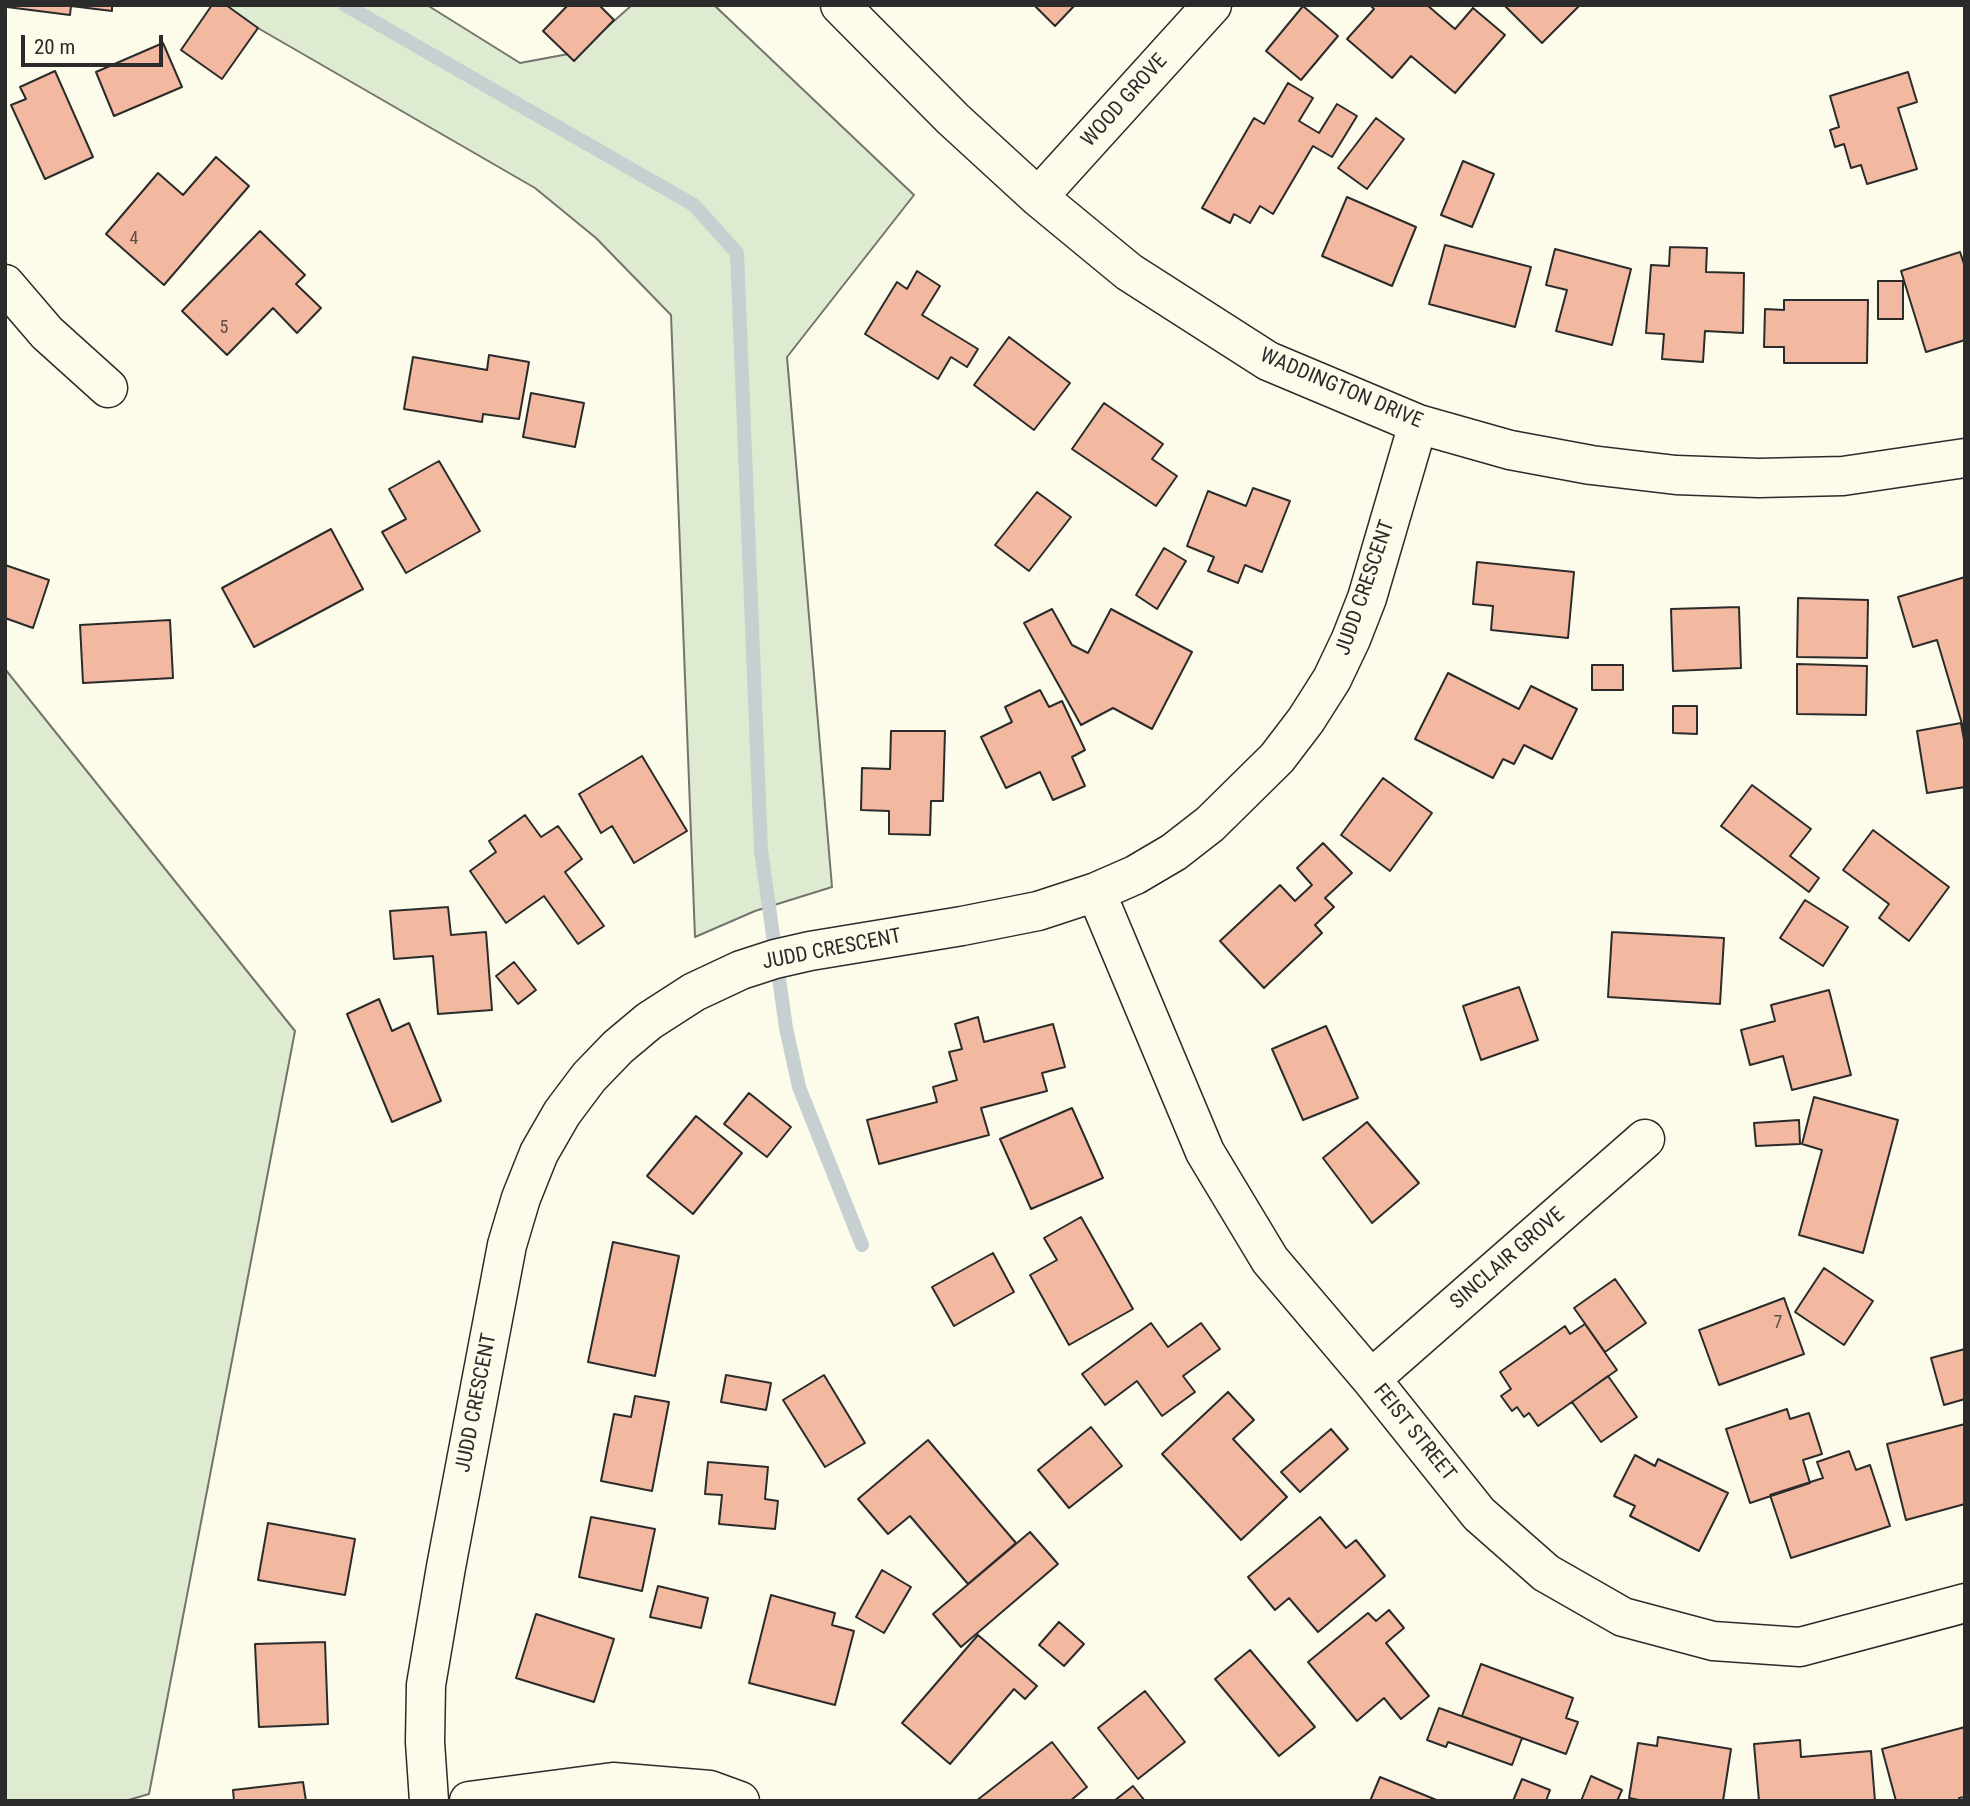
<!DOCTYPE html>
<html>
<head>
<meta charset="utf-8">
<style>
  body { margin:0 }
  #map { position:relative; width:1970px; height:1806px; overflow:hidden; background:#fdfbea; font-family:"Roboto Condensed",sans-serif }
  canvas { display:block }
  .frame { position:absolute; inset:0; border:7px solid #2b2b2b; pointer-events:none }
  .scale { position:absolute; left:21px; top:35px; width:142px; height:32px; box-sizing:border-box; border:4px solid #2b2b2b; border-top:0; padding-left:9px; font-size:21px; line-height:24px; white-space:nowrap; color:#2b2b2b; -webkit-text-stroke:5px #fdfbea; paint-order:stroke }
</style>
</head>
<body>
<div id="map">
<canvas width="1970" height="1806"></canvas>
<div class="frame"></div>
<div class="scale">20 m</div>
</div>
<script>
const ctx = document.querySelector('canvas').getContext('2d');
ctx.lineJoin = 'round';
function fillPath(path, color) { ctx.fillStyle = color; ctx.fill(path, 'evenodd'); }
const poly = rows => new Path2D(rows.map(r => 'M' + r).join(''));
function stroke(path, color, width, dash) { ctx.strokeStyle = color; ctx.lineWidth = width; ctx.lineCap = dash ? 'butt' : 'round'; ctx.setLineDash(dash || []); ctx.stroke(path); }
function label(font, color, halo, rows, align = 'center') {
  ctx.font = font + ' "Roboto Condensed",sans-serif'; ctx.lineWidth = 5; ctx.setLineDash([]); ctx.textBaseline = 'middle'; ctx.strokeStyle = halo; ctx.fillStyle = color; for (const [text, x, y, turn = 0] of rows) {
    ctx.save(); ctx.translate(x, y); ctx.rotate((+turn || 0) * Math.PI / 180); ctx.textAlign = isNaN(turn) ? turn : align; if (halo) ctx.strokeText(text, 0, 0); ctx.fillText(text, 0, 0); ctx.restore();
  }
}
const green = poly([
  [218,5,427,5,520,63,579,52,632,5,714,5,914,195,787,357,832,887,755,911,695,937,671,315,596,238,535,188,218,5],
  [5,669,295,1031,149,1794,125,1801,5,1801,5,669]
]);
const stream = poly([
  [345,5,694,205,737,253,761,850,786,1028,799,1087,862,1245]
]);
const building = poly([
  [7,5,112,5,112,11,71,6,70,15,7,7,7,5],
  [212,5,226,5,258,28,222,79,181,50,212,5],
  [568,5,599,5,614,20,574,61,543,31,568,5],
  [1034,5,1075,5,1055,26,1034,5],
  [1370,5,1427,5,1455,29,1473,8,1505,35,1455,93,1411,56,1392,78,1347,39,1374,9,1370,5],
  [1504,5,1580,5,1542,43,1504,5],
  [1303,6,1338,36,1301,80,1266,51,1303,6],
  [163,43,182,87,114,116,96,72,163,43],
  [55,71,93,157,45,179,11,105,26,99,20,87,55,71],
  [1908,72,1917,102,1898,108,1917,169,1867,184,1861,165,1851,168,1844,144,1835,147,1830,130,1839,127,1830,96,1908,72],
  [1288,83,1313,98,1299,121,1319,133,1337,104,1357,116,1332,157,1313,146,1273,214,1260,206,1250,223,1234,214,1230,223,1202,208,1254,118,1264,124,1288,83],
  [1376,118,1404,139,1367,189,1338,168,1376,118],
  [216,157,249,186,164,285,106,234,158,173,183,195,216,157],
  [1463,161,1494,174,1472,227,1441,215,1463,161],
  [1347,197,1416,227,1392,286,1322,256,1347,197],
  [260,231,305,275,296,284,321,308,297,333,273,308,227,355,182,311,260,231],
  [1445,245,1531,267,1515,327,1429,304,1445,245],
  [1670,247,1707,248,1706,272,1744,273,1743,333,1705,331,1703,362,1662,359,1664,334,1646,333,1651,265,1669,266,1670,247],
  [1555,249,1631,269,1612,345,1556,331,1567,290,1546,285,1555,249],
  [1960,252,1965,267,1965,340,1926,352,1901,271,1960,252],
  [917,271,940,286,922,315,978,349,967,367,951,357,938,379,865,334,897,282,907,289,917,271],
  [1878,281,1903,281,1903,319,1878,319,1878,281],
  [1784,300,1868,300,1867,363,1784,363,1784,347,1764,347,1765,309,1784,310,1784,300],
  [1009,337,1070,383,1034,430,974,385,1009,337],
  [489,355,529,362,519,419,483,414,482,422,404,409,413,357,487,370,489,355],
  [531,393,584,403,575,447,523,437,531,393],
  [1104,403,1163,444,1152,459,1177,476,1156,506,1072,449,1104,403],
  [439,461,480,531,406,573,382,532,406,519,389,489,439,461],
  [1253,488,1290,501,1262,572,1245,565,1238,583,1208,571,1214,557,1187,546,1208,491,1246,506,1253,488],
  [1037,492,1071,517,1029,571,995,545,1037,492],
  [331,529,363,589,254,647,222,588,331,529],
  [1164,548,1186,561,1157,609,1136,595,1164,548],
  [1477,562,1574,572,1568,638,1491,630,1493,606,1473,604,1477,562],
  [5,565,49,580,33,628,5,618,5,565],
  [1965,577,1965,734,1937,640,1913,647,1898,597,1965,577],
  [1798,598,1868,600,1867,658,1797,657,1798,598],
  [1739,607,1741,668,1673,671,1671,609,1739,607],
  [1052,609,1072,645,1088,653,1111,609,1192,652,1152,729,1113,708,1081,725,1024,623,1052,609],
  [170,620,173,678,83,683,80,625,170,620],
  [1797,664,1867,666,1866,715,1797,714,1797,664],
  [1592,665,1623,665,1623,690,1592,690,1592,665],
  [1448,673,1519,709,1531,686,1577,709,1552,759,1524,745,1514,764,1503,759,1493,778,1415,739,1448,673],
  [1040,690,1049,707,1062,701,1085,750,1072,757,1085,786,1053,800,1040,772,1006,788,981,737,1012,722,1005,707,1040,690],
  [1673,706,1697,706,1697,734,1673,733,1673,706],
  [1961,723,1965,745,1965,787,1927,793,1917,731,1961,723],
  [891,731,945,731,943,801,931,801,930,835,889,834,889,811,861,810,862,768,890,769,891,731],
  [642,756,687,831,634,863,612,826,601,833,579,794,642,756],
  [1383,778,1432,813,1390,871,1341,835,1383,778],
  [1752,785,1811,829,1790,856,1819,878,1809,892,1721,826,1752,785],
  [525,815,541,837,558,826,582,859,565,872,604,926,578,944,544,896,506,923,470,871,496,852,489,841,525,815],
  [1873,830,1949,887,1909,941,1879,918,1889,904,1843,870,1873,830],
  [1323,843,1352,873,1325,898,1334,907,1315,925,1322,933,1264,988,1220,941,1280,885,1295,901,1312,885,1297,868,1323,843],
  [1805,900,1848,927,1823,966,1780,938,1805,900],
  [448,907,451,935,486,932,492,1010,438,1014,433,956,394,959,390,911,448,907],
  [1612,932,1724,938,1720,1004,1608,997,1612,932],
  [514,962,536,990,518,1004,496,976,514,962],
  [1519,987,1538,1040,1481,1060,1463,1006,1519,987],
  [1829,990,1851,1075,1792,1090,1783,1056,1750,1065,1741,1030,1775,1021,1771,1005,1829,990],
  [379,999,392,1031,409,1023,441,1101,392,1122,347,1014,379,999],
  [978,1017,984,1042,1053,1024,1065,1067,1042,1073,1047,1091,981,1108,989,1135,879,1164,867,1120,937,1102,933,1087,957,1080,949,1052,962,1049,955,1024,978,1017],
  [1326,1026,1358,1098,1303,1120,1272,1049,1326,1026],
  [749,1093,791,1127,767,1157,724,1124,749,1093],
  [1814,1097,1898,1120,1863,1253,1799,1235,1822,1150,1802,1144,1814,1097],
  [1072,1108,1103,1178,1031,1209,1000,1139,1072,1108],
  [696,1116,742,1153,693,1214,647,1176,696,1116],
  [1799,1120,1800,1144,1756,1146,1754,1123,1799,1120],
  [1367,1122,1419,1183,1372,1223,1323,1158,1367,1122],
  [1081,1217,1133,1309,1069,1345,1030,1275,1057,1260,1044,1238,1081,1217],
  [613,1242,679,1256,655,1376,588,1362,613,1242],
  [993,1253,1014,1292,954,1326,932,1287,993,1253],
  [1824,1268,1873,1301,1844,1345,1795,1312,1824,1268],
  [1615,1279,1646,1323,1605,1352,1574,1308,1615,1279],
  [1784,1298,1804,1354,1719,1385,1699,1330,1784,1298],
  [1151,1323,1168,1347,1201,1323,1220,1349,1183,1376,1195,1392,1162,1416,1137,1381,1105,1405,1082,1374,1151,1323],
  [1585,1324,1617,1370,1538,1426,1529,1413,1524,1417,1517,1407,1512,1411,1501,1396,1511,1389,1500,1372,1565,1326,1570,1334,1585,1324],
  [1965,1349,1965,1399,1944,1405,1931,1358,1965,1349],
  [726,1375,771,1383,766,1410,721,1402,726,1375],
  [824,1375,865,1443,825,1467,783,1400,824,1375],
  [1608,1376,1637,1417,1601,1442,1572,1402,1608,1376],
  [1228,1392,1254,1420,1233,1439,1287,1497,1241,1540,1162,1454,1228,1392],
  [635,1396,669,1402,652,1491,601,1481,614,1414,631,1417,635,1396],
  [1787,1409,1790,1419,1809,1413,1822,1454,1803,1460,1810,1483,1750,1503,1726,1429,1787,1409],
  [1965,1424,1965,1504,1906,1520,1887,1444,1965,1424],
  [1091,1427,1122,1466,1069,1508,1038,1470,1091,1427],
  [1331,1429,1348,1449,1300,1492,1281,1472,1331,1429],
  [928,1440,1016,1543,968,1584,910,1516,888,1534,858,1499,928,1440],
  [1849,1451,1856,1470,1870,1465,1890,1526,1791,1558,1770,1495,1823,1478,1817,1462,1849,1451],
  [1635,1455,1655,1466,1658,1459,1728,1493,1699,1551,1630,1516,1635,1506,1614,1496,1635,1455],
  [708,1462,768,1467,765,1499,778,1501,775,1529,719,1524,722,1495,705,1494,708,1462],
  [591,1517,655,1529,642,1591,579,1577,591,1517],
  [1320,1517,1346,1548,1356,1540,1385,1576,1318,1632,1289,1598,1275,1610,1248,1577,1320,1517],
  [268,1523,355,1539,345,1595,258,1580,268,1523],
  [1030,1532,1058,1564,961,1647,933,1614,1030,1532],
  [882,1570,911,1587,884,1633,856,1617,882,1570],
  [658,1586,708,1598,701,1628,650,1617,658,1586],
  [771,1595,835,1613,832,1625,854,1631,835,1705,749,1683,771,1595],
  [1389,1610,1404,1628,1386,1643,1429,1696,1401,1719,1384,1698,1357,1721,1308,1662,1368,1613,1376,1621,1389,1610],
  [536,1614,614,1639,594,1702,516,1678,536,1614],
  [1059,1622,1084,1644,1064,1666,1039,1645,1059,1622],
  [978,1635,1037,1686,1025,1699,1014,1689,950,1764,902,1723,978,1635],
  [325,1642,328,1724,259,1727,255,1644,325,1642],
  [1250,1650,1315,1727,1279,1756,1215,1679,1250,1650],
  [1481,1664,1573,1698,1566,1718,1578,1722,1566,1754,1462,1716,1481,1664],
  [1145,1691,1185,1742,1138,1779,1098,1728,1145,1691],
  [1439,1708,1522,1738,1512,1765,1448,1742,1446,1747,1427,1740,1439,1708],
  [1965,1727,1965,1797,1959,1798,1960,1801,1896,1801,1882,1749,1965,1727],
  [1658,1737,1731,1749,1723,1801,1644,1801,1629,1798,1638,1743,1657,1746,1658,1737],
  [1800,1740,1801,1757,1871,1751,1875,1801,1759,1801,1754,1744,1800,1740],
  [1052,1742,1087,1787,1070,1801,976,1801,1052,1742],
  [1591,1776,1622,1790,1617,1801,1581,1801,1591,1776],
  [1380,1777,1439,1801,1370,1801,1380,1777],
  [1522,1779,1550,1790,1546,1801,1513,1801,1522,1779],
  [303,1782,306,1801,234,1801,233,1790,303,1782],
  [1133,1786,1145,1801,1114,1801,1133,1786]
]);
const street = poly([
  [840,5,953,119,1038,197,1129,272,1268,361,1418,424,1510,450,1591,465,1676,475,1759,478,1843,476,1965,458],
  [1038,197,1212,5],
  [5,284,47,333,108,388],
  [1096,892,1205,1152,1270,1260,1371,1379,1479,1514,1546,1573,1623,1617,1713,1641,1800,1647,1965,1603],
  [1371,1379,1645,1139],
  [429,1801,425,1742,426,1685,446,1567,507,1245,521,1198,539,1153,562,1113,589,1077,618,1047,649,1021,694,992,741,970,775,959,810,951,962,926,1038,911,1096,892,1135,875,1174,852,1210,824,1277,758,1306,720,1332,679,1351,639,1367,598,1418,424],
  [469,1801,613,1782,710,1790,740,1801]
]);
const numberNames = [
  ["4",134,239],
  ["5",224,328],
  ["7",1778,1323]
];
const streetNames = [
  ["WOOD GROVE",1125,101,-48],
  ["WADDINGTON DRIVE",1341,389,23],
  ["JUDD CRESCENT",1366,588,-71],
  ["JUDD CRESCENT",832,950,-11],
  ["SINCLAIR GROVE",1508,1259,-41],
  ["JUDD CRESCENT",477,1403,-79],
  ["FEIST STREET",1414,1433,51]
];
fillPath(green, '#deebd1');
stroke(green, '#74746e', 2);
stroke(stream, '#c7d0d0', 14);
fillPath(building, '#f2b8a0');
stroke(building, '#2b2b2b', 2);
stroke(street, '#2b2b2b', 41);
stroke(street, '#fdfbea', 38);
label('18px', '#5d4e48', null, numberNames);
label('21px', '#2b2b2b', '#fdfbea', streetNames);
</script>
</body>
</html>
